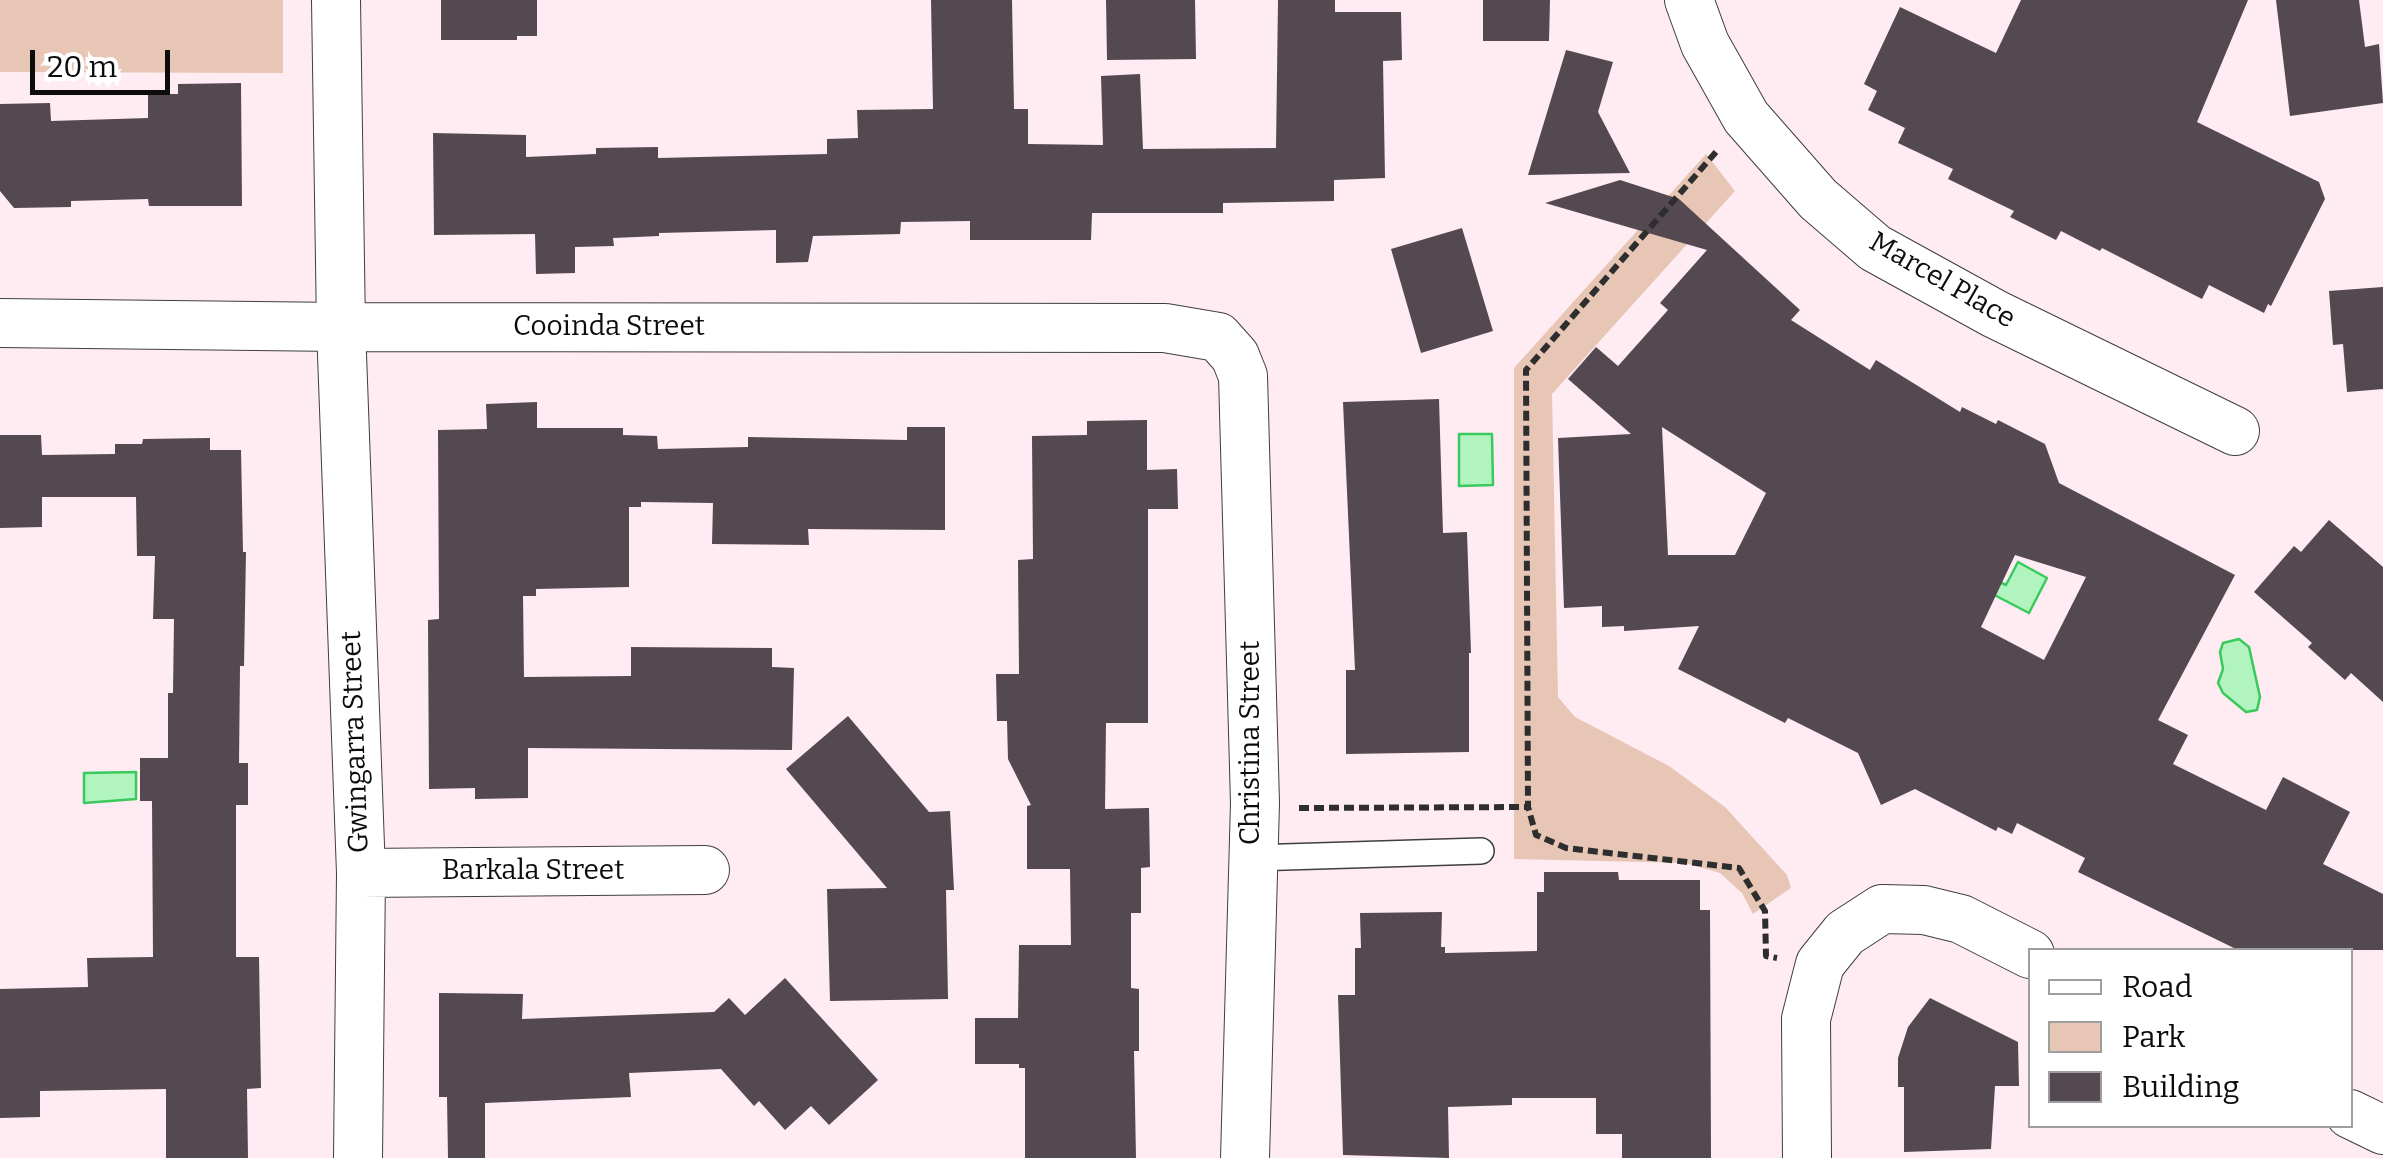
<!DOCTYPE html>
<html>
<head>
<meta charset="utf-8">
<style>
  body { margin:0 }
  #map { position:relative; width:2383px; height:1158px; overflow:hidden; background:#ffebf2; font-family:Bitter,serif }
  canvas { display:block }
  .legend { position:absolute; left:2028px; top:948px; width:325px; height:180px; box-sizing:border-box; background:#fff; border:2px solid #9e9e9e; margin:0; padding:12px 18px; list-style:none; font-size:30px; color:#0c0c0c }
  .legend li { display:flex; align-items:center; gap:20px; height:50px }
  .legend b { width:50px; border:2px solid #9e9e9e }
  .scale { position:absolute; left:30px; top:50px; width:140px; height:45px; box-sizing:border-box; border:5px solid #0c0c0c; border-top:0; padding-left:12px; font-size:30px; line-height:35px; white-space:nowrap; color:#0c0c0c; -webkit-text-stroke:8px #fff; paint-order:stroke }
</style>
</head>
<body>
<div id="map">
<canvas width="2383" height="1158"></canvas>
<ul class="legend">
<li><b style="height:12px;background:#fff"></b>Road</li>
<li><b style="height:28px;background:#e7c6b6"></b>Park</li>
<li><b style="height:28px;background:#544851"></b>Building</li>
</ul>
<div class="scale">20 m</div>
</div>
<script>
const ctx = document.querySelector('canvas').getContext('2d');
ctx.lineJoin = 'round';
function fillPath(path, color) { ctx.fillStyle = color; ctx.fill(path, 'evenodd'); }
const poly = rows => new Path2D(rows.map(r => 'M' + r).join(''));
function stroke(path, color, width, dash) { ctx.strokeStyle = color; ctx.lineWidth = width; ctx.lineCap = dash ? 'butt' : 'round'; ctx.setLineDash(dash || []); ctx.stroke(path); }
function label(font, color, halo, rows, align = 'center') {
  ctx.font = font + ' Bitter,serif'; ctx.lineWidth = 10; ctx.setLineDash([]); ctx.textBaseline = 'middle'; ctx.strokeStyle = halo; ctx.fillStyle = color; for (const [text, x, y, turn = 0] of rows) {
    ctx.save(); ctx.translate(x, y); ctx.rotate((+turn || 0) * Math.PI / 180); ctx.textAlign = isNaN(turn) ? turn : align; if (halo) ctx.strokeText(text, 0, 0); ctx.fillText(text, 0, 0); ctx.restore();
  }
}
const green = poly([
  [0,0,283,0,283,73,0,72],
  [1706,154,1735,191,1552,394,1558,697,1575,717,1669,766,1725,807,1787,875,1791,888,1753,914,1742,893,1720,873,1685,863,1514,859,1514,368]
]);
const water = poly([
  [1459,434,1492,434,1493,485,1459,486,1459,434],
  [2018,562,2047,578,2029,613,1977,586,1983,574,2006,585,2018,562],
  [2239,639,2249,647,2260,697,2257,710,2246,712,2223,693,2218,683,2223,669,2220,652,2223,643,2239,639],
  [136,772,136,799,84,803,84,773,136,772]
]);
const building = poly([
  [441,0,537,0,537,36,517,36,517,40,441,40],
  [931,0,1012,0,1014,109,1028,109,1028,144,1103,145,1101,76,1140,74,1143,149,1276,148,1278,0,1335,0,1335,12,1401,12,1402,60,1383,61,1385,178,1334,180,1334,201,1223,203,1223,213,1092,213,1091,240,970,240,970,221,901,222,900,234,813,236,808,262,776,263,776,230,659,233,659,236,613,238,614,246,575,247,575,273,536,274,535,234,434,235,433,133,526,135,526,157,596,154,596,148,658,147,658,158,827,154,827,139,858,138,857,110,933,109],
  [1106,0,1195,0,1196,59,1107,60],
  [1483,0,1550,0,1549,41,1483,41],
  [2021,0,2248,0,2197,122,2319,182,2325,199,2271,306,2268,304,2264,313,2209,285,2202,299,2102,248,2100,251,2061,231,2056,240,2010,217,2014,211,1948,179,1953,169,1898,143,1905,128,1868,110,1877,91,1864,84,1900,7,1996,53],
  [2276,0,2359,0,2365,47,2379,44,2383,103,2290,116],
  [1566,50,1613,62,1598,112,1630,173,1528,175],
  [241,83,242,206,149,206,148,199,71,201,71,207,14,208,0,191,0,104,50,103,51,121,148,118,148,94,178,94,178,84],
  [1620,180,1679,199,1800,310,1791,320,1870,370,1876,360,1960,412,1962,407,1996,424,1998,420,2045,444,2059,483,2235,575,2158,720,2188,735,2173,764,2266,810,2283,777,2350,812,2323,864,2383,894,2383,950,2238,950,2078,872,2085,858,2017,823,2012,834,1998,827,1996,831,1915,789,1881,805,1858,753,1788,718,1785,723,1678,669,1699,626,1624,631,1624,626,1602,627,1602,606,1564,608,1558,438,1631,434,1568,379,1596,347,1618,366,1668,310,1660,303,1707,250,1545,203],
  [1662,427,1766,493,1735,555,1668,555],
  [2015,555,2086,577,2044,660,1981,627],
  [1462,228,1493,331,1421,353,1391,249],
  [2383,287,2383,389,2347,392,2343,344,2333,345,2329,291],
  [1439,399,1443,533,1467,532,1471,653,1469,653,1469,752,1346,754,1346,670,1355,670,1343,402],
  [537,402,537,428,623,428,623,435,657,436,658,449,748,447,748,437,907,440,907,427,945,427,945,530,808,529,809,545,712,544,713,503,641,502,641,507,629,507,629,587,536,589,536,596,523,596,524,677,631,676,631,647,772,648,772,667,794,668,792,750,528,748,528,798,475,799,475,788,429,789,428,620,439,619,438,430,487,429,486,404],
  [1147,420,1147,470,1177,469,1178,509,1148,509,1148,723,1106,723,1105,809,1149,808,1150,867,1141,868,1141,913,1131,913,1131,988,1139,989,1139,1051,1134,1051,1136,1158,1025,1158,1025,1068,1019,1068,1019,1064,975,1064,975,1018,1018,1018,1019,945,1071,945,1070,869,1027,869,1027,806,1031,805,1008,759,1007,721,997,721,996,674,1019,674,1018,560,1033,559,1032,436,1087,435,1087,421],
  [0,435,41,435,42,455,115,454,115,444,142,444,143,439,210,438,210,450,241,450,243,552,246,552,244,666,240,666,239,763,248,763,248,805,236,805,236,957,259,957,261,1088,247,1089,248,1158,166,1158,166,1089,40,1091,40,1117,0,1118,0,989,88,987,87,958,153,957,152,801,140,801,140,758,168,758,168,693,173,693,174,619,153,619,155,556,137,556,136,497,42,497,42,527,0,528],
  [2329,520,2383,567,2383,702,2351,673,2345,680,2308,647,2312,643,2254,592,2294,546,2301,552],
  [848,716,929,812,950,811,954,890,946,890,948,999,830,1001,827,889,887,888,786,769],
  [1544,872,1618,872,1619,880,1700,880,1700,910,1710,910,1711,1158,1622,1158,1622,1134,1596,1134,1596,1098,1512,1098,1512,1105,1448,1107,1449,1158,1343,1155,1338,995,1355,995,1355,948,1361,948,1360,913,1442,912,1441,947,1445,947,1445,953,1537,951,1537,892,1544,892],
  [785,978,878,1080,829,1125,811,1106,785,1130,759,1101,754,1106,721,1069,629,1073,631,1097,485,1103,485,1158,448,1158,447,1097,439,1097,439,993,523,994,522,1019,714,1012,729,998,745,1015],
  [1930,998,2018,1042,2019,1086,1995,1086,1991,1149,1904,1152,1904,1087,1898,1087,1898,1058,1908,1027]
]);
const path = poly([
  [1716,152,1526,370,1528,807,1536,835,1566,848,1739,868,1765,911,1766,956,1777,958],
  [1299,808,1528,807]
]);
const lane = poly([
  [1252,858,1481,851]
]);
const street = poly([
  [336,0,341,327,361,873,358,1158],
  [1689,0,1705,44,1746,117,1818,199,1875,248,1995,314,2235,431],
  [0,323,341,327,1165,328,1218,337,1235,356,1243,376,1255,803,1245,1158],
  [361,873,705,870],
  [2350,1114,2383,1130],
  [1807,1158,1806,1019,1820,964,1845,933,1882,909,1924,910,1961,919,2030,954]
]);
const streetNames = [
  ["Marcel Place",1942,281,30],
  ["Cooinda Street",609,327],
  ["Gwingarra Street",356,742,-92],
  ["Christina Street",1251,743,-90],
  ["Barkala Street",533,871]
];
fillPath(green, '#e7c6b6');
fillPath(water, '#b1f4bf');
stroke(water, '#3ac95c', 2.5);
fillPath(building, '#544851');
stroke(lane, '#3f3f3f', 28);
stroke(street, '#3f3f3f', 50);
stroke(path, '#2e2e2e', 6, [10, 5]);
stroke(lane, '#fff', 25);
stroke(street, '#fff', 48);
label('28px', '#0c0c0c', '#fff', streetNames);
</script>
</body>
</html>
